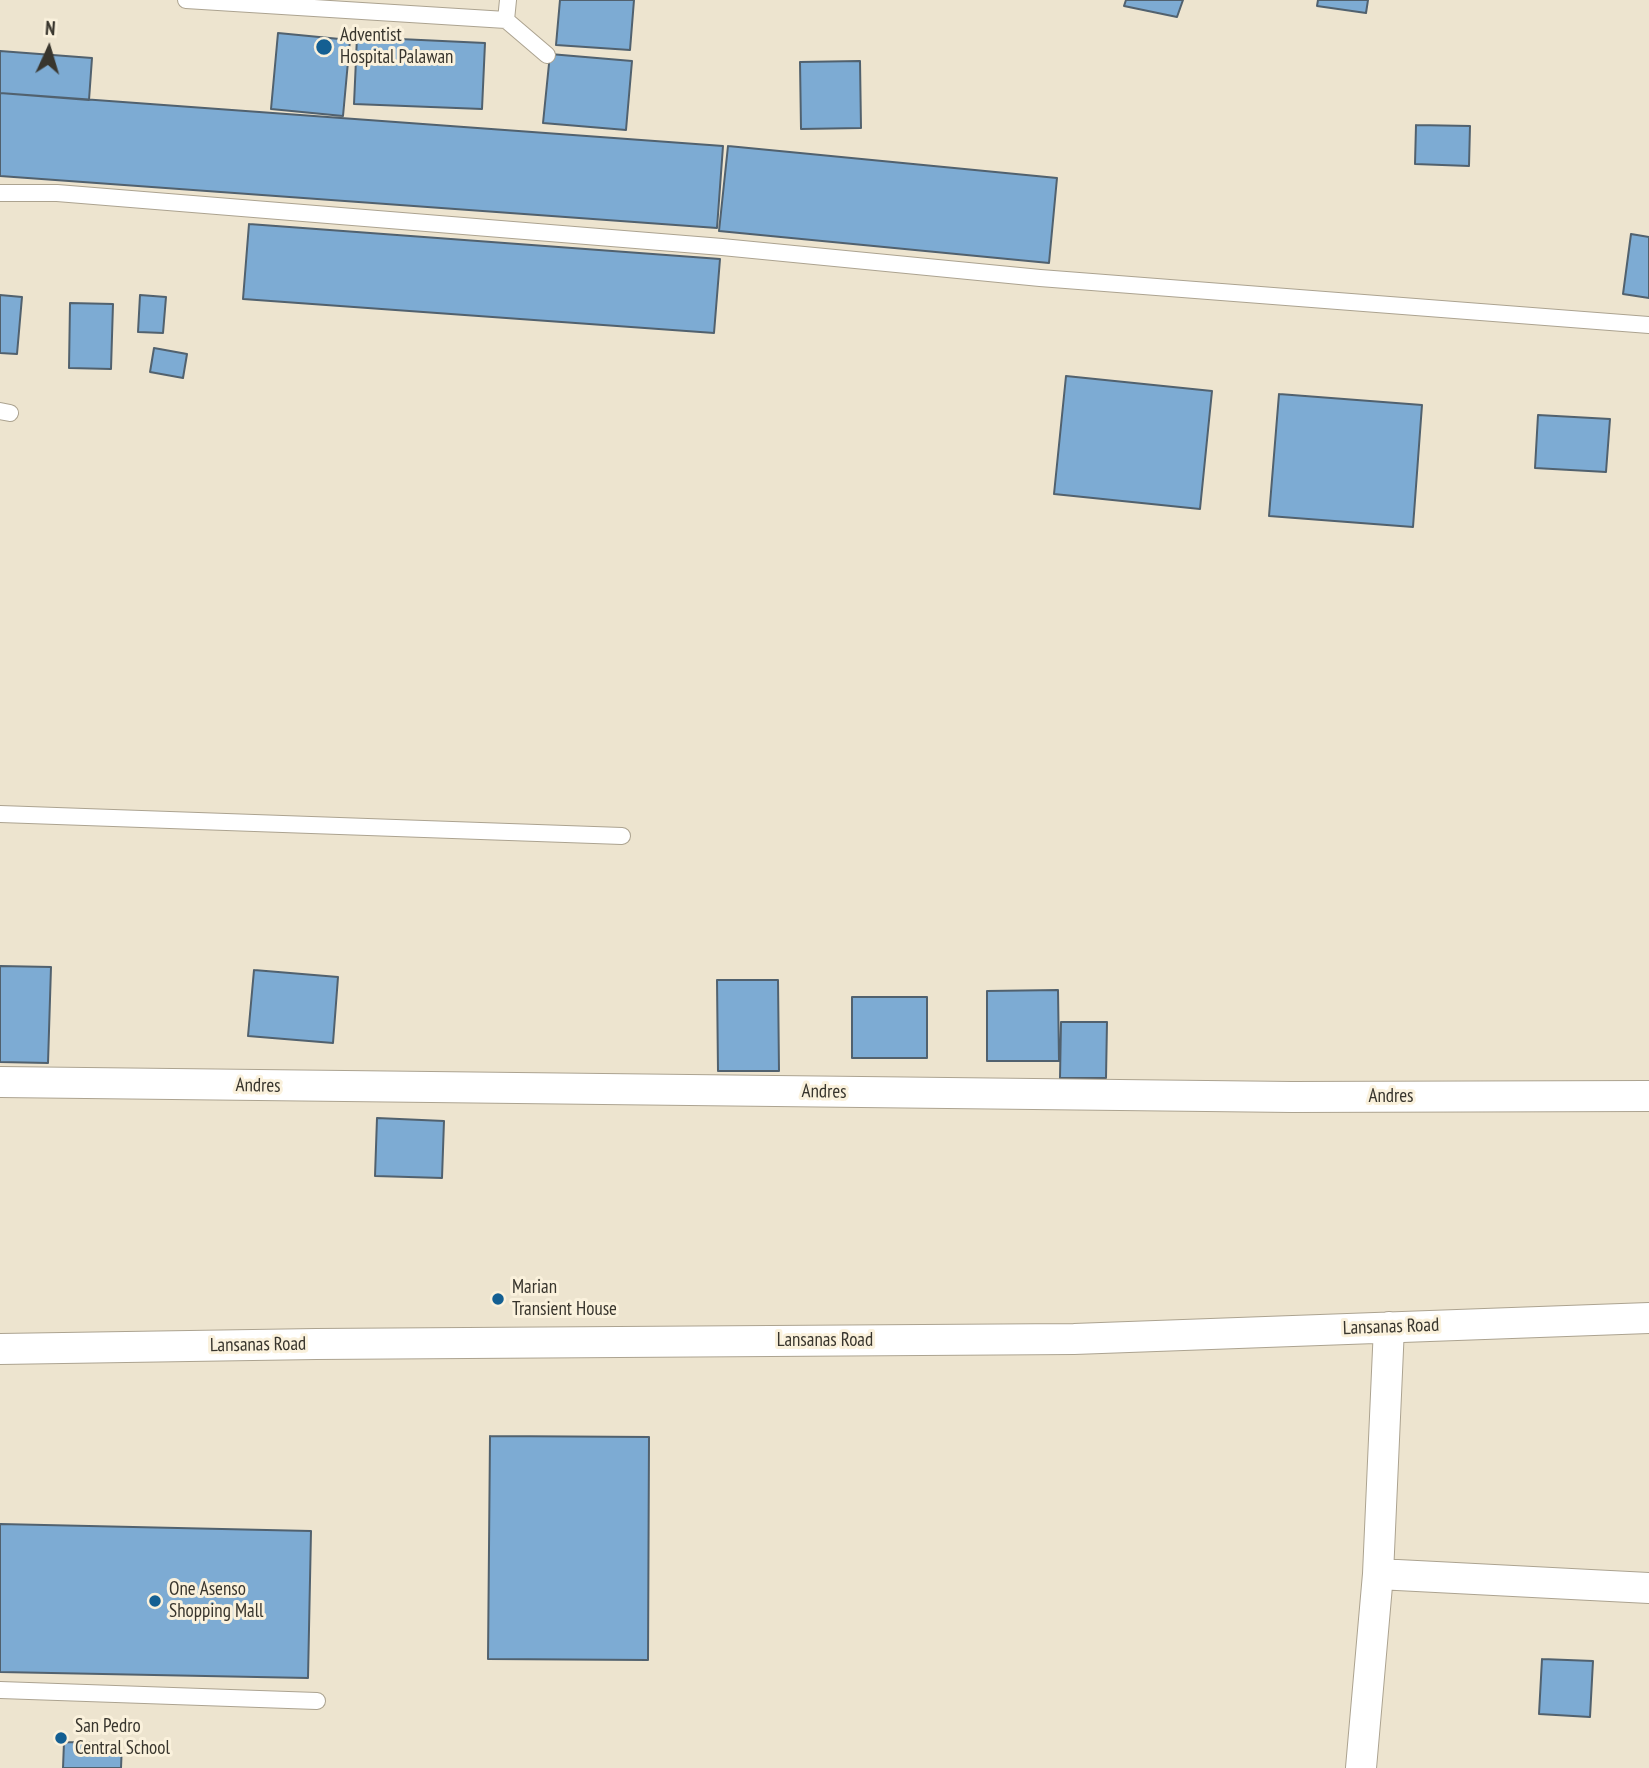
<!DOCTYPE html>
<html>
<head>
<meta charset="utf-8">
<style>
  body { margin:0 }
  #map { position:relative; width:1649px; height:1768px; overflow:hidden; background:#ede4cf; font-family:"PT Sans Narrow",sans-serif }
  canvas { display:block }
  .north { position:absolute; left:14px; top:14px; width:70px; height:70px; -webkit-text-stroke:5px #faf1dc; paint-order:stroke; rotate:4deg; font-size:19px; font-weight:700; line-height:28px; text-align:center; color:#38352d }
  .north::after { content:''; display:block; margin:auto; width:24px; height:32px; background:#38352d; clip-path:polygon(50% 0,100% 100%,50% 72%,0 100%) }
</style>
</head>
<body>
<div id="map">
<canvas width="1649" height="1768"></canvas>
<div class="north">N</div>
</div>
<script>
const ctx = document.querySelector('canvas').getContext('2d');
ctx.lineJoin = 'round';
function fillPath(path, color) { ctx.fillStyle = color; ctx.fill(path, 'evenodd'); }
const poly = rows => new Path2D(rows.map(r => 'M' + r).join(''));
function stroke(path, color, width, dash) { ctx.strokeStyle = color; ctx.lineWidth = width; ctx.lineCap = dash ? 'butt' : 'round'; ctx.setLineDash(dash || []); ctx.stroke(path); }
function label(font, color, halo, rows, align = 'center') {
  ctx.font = font + ' "PT Sans Narrow",sans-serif'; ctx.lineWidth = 6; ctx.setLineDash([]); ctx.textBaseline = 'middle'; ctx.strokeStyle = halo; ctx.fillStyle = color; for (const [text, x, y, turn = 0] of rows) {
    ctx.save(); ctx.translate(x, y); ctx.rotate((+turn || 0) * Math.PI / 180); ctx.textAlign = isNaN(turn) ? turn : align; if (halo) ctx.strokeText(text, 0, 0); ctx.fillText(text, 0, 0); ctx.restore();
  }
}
const building = poly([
  [560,0,634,0,630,50,556,45,560,0],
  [1126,0,1183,0,1177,17,1124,6,1126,0],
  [1318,0,1368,0,1366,13,1317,6,1318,0],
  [278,33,350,40,343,116,271,109,278,33],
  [357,37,485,43,482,109,354,104,357,37],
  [0,51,92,58,89,100,0,93,0,51],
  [550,54,632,61,626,130,543,123,550,54],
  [860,61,861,128,801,129,800,62,860,61],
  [0,93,723,146,717,228,0,176,0,93],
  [1416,125,1470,126,1469,166,1415,164,1416,125],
  [728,146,1057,178,1049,263,719,231,728,146],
  [249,224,720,259,714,333,243,299,249,224],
  [1631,234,1649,237,1649,298,1623,294,1631,234],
  [0,295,22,297,17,354,0,353,0,295],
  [140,295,166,297,163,333,138,332,140,295],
  [70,303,113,304,111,369,69,368,70,303],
  [154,348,187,354,183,378,150,372,154,348],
  [1066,376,1212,391,1200,509,1054,494,1066,376],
  [1279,394,1422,405,1413,527,1269,516,1279,394],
  [1538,415,1610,419,1606,472,1535,468,1538,415],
  [0,966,51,967,48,1063,0,1062,0,966],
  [254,970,338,977,333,1043,248,1036,254,970],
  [717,980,778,980,779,1071,718,1071,717,980],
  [1058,990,1059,1061,987,1061,987,991,1058,990],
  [852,997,927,997,927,1058,852,1058,852,997],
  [1061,1022,1107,1022,1106,1078,1060,1078,1061,1022],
  [377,1118,444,1121,442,1178,375,1176,377,1118],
  [490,1436,649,1437,648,1660,488,1659,490,1436],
  [0,1524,311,1531,308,1678,0,1672,0,1524],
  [1542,1659,1593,1661,1590,1717,1539,1714,1542,1659],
  [64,1742,122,1743,121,1768,63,1768,64,1742]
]);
const service = poly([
  [186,0,506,20],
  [508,0,506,20,547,55],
  [0,193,57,193,722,247,1040,278,1649,325],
  [0,411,10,413],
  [0,814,622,836],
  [0,1690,317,1701]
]);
const minor = poly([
  [0,1082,1292,1097,1649,1096],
  [0,1349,316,1344,1074,1339,1649,1318],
  [1378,1574,1649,1588],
  [1361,1768,1378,1574,1389,1327]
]);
const markers = [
  [324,47,9,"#145f92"],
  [498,1299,7,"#145f92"],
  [155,1601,7,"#145f92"],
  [61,1738,7,"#145f92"]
];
const poiNames = [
  ["Adventist",340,36],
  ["Hospital Palawan",340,58],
  ["Marian",512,1288],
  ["Transient House",512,1310],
  ["One Asenso",169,1590],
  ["Shopping Mall",169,1612],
  ["San Pedro",75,1727],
  ["Central School",75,1749]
];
const streetNames = [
  ["Andres",258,1086,1],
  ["Andres",824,1092,1],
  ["Andres",1391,1097],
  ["Lansanas Road",1391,1327,-2],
  ["Lansanas Road",825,1341],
  ["Lansanas Road",258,1345,-1]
];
fillPath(building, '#7dabd3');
stroke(building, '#51616e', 2);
stroke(service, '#aca390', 18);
stroke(minor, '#aca390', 32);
stroke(service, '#fff', 16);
stroke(minor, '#fff', 30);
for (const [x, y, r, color] of markers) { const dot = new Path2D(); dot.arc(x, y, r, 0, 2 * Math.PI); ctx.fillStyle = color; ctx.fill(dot); stroke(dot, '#faf1dc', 2.5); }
label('19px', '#38352d', '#faf1dc', poiNames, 'left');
label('19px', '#38352d', '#faf1dc', streetNames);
</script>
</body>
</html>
